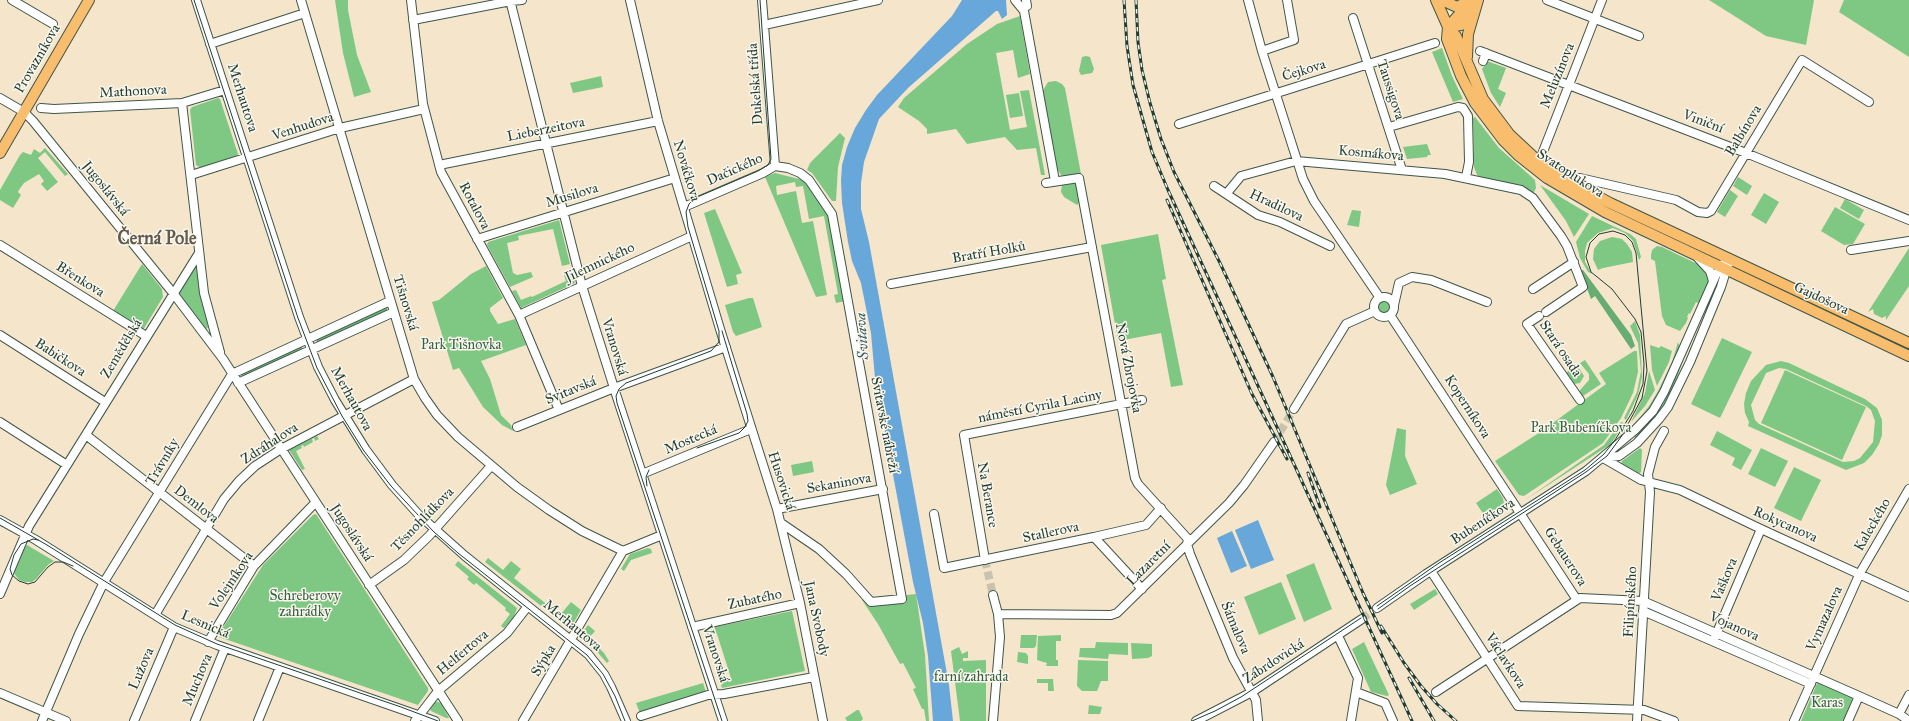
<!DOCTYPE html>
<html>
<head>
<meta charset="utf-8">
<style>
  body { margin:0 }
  canvas { display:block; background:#f4e5cb }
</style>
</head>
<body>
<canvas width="1909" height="721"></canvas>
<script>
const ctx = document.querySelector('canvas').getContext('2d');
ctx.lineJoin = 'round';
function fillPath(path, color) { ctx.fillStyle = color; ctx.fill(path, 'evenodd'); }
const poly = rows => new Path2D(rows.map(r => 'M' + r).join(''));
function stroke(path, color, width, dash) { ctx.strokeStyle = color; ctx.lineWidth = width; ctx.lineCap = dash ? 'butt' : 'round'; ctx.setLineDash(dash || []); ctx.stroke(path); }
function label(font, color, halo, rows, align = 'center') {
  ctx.font = font + ' "IM FELL Great Primer",serif'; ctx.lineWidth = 3; ctx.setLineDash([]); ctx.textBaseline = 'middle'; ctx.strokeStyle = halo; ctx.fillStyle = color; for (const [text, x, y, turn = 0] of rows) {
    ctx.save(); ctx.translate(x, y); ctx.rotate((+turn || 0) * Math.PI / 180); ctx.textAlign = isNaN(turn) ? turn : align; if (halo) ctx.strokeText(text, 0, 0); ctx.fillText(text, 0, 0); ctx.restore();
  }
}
const green = poly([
  [335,0,348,0,348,10,357,55,371,92,354,97,343,53],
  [1709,0,1814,0,1806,45,1766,36],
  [1844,0,1909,0,1909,57,1839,12],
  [1020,16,1030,74,1018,78,1013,50,996,53,1010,130,1027,127,1020,91,1029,90,1045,175,1041,175,1036,148,1017,150,1005,137,967,144,956,129,927,134,927,129,919,121,898,107,904,98,967,44,997,24],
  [1442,48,1452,76,1463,99,1453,102,1432,52],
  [1086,56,1090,57,1094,69,1092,73,1081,75,1079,71,1082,57],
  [1487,61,1506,68,1498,89,1506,93,1500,107,1491,93,1482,69],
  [601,76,603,87,573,93,570,83],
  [1056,81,1062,84,1065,88,1081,174,1062,176,1057,169,1042,92,1048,82],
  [1019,93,1023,116,1010,118,1006,95],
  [218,98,220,99,238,154,236,156,201,168,196,165,190,110,192,107],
  [1475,117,1499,148,1535,180,1536,188,1533,194,1481,178,1477,175,1474,167,1473,118],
  [840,133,845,138,838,167,836,201,832,201,812,173,807,170,810,163],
  [1427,144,1431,155,1428,155,1427,157,1407,159,1403,147],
  [45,148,68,174,65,176,45,152,38,158,58,182,47,191,41,184,44,181,39,174,24,183,19,190,18,192,21,195,13,208,0,200,0,190,20,155,23,152,31,155,34,149,40,153],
  [775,173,803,180,828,215,845,301,836,303,834,295,838,294,824,216,809,219,803,186,796,187,795,182,776,186,777,195,796,191,802,223,813,221,827,295,816,297,765,177],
  [1738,177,1752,186,1747,195,1733,186],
  [1071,182,1076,184,1082,203,1079,203,1077,205,1064,197,1061,192,1062,185],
  [1540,185,1589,214,1574,237,1566,221],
  [1730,190,1738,196,1725,217,1717,212],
  [1764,193,1779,202,1766,224,1751,215],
  [1845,199,1864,210,1859,219,1840,208],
  [1835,207,1865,224,1853,244,1844,245,1821,231],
  [715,209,742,273,736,275,738,284,727,287,704,213],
  [1352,210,1361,211,1359,227,1347,225],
  [1592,216,1630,234,1636,239,1641,257,1639,260,1633,241,1625,233,1613,228,1598,233,1587,243,1585,251,1585,262,1592,274,1588,272,1580,258,1576,242],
  [559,220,570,264,562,266,553,229,518,236,519,240,507,243,513,273,517,275,531,272,533,277,510,287,487,245,488,242],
  [1158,234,1166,279,1162,280,1183,385,1171,387,1161,333,1118,341,1101,245],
  [1612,237,1622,239,1627,244,1632,252,1633,262,1603,268,1598,270,1593,259,1594,249,1600,241],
  [1657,246,1662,247,1687,259,1702,266,1707,272,1709,280,1704,296,1698,303,1696,302,1690,314,1689,313,1687,317,1688,318,1686,323,1680,331,1666,325,1662,316,1655,261,1651,259,1651,255,1652,250],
  [1909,248,1909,286,1886,320,1886,316,1882,318,1874,314,1873,309,1868,312],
  [142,264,162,289,163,297,143,330,113,311],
  [486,266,503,298,490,308,490,311,498,324,515,319,526,345,481,361,490,379,501,415,511,425,513,431,502,425,483,407,459,368,453,370,432,302,439,300,471,274],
  [193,267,198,267,208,327,206,330,177,292],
  [572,273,575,283,521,308,512,291,516,290,521,300,531,296,532,297,566,281,564,275],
  [749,298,753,298,762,327,736,336,733,332,725,305],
  '1378 307a6 6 0 1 1 12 0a6 6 0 1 1-12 0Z',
  [1635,321,1640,335,1642,377,1638,395,1626,420,1624,418,1637,392,1641,371,1638,343,1630,326],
  [1722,338,1752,352,1720,418,1691,404],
  [1678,342,1680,347,1665,384,1648,410,1630,430,1649,406,1658,391,1672,362],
  [1650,345,1659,348,1661,346,1672,351,1669,362,1657,386,1652,370],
  [1634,351,1637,351,1638,372,1633,393,1621,418,1603,443,1524,496,1519,495,1495,461,1542,431,1606,384,1599,373],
  [1684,357,1672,393,1664,408,1636,438,1633,435],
  [1585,360,1601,384,1580,398,1579,392,1581,389,1589,380,1589,374,1580,363],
  [1781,361,1789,363,1865,399,1877,408,1882,420,1882,435,1879,444,1872,455,1864,463,1846,470,1748,426,1749,422,1745,413,1744,404,1746,393,1751,381,1766,365],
  [1779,368,1786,369,1866,406,1871,410,1875,421,1873,442,1860,458,1854,461,1843,462,1759,424,1755,420,1751,405,1766,373],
  [1577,365,1584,376,1580,383,1574,384,1564,374],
  [1785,370,1866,407,1842,460,1761,423],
  [1649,371,1655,390,1645,406,1631,422,1645,393],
  [1621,422,1624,423,1611,444,1525,500,1604,445],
  [1397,428,1406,430,1405,456,1417,484,1390,495,1386,485],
  [1717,431,1752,450,1741,470,1732,465,1735,458,1710,445],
  [317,436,319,439,315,441,314,438,312,439,313,442,304,447,303,445,301,446,302,448,296,451,305,469,302,470,289,450],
  [1640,448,1642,450,1641,472,1638,474,1621,464,1622,461],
  [1761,448,1788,461,1775,487,1748,474],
  [812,461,814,472,793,476,791,465],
  [1794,467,1821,480,1801,521,1774,508],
  [1497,489,1503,498,1505,510,1488,521,1476,503],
  [316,514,428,688,428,691,418,705,219,637,219,634,263,565,313,515],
  [27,545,54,561,49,564,36,579,32,582,25,582,19,580,13,572,24,547],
  [648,548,651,549,652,553,631,560,624,571,621,569,630,554],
  [488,558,503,570,511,561,521,569,514,578,560,615,571,602,581,610,571,627,568,627,485,562],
  [458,561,517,608,514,617,504,628,501,626,510,614,505,610,506,608,476,583,474,585,467,579,469,577,455,565],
  [1314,563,1332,609,1304,622,1286,575],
  [1281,582,1296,619,1259,635,1244,597],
  [1435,589,1438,594,1414,610,1410,604],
  [916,594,925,655,929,721,926,721,924,709,922,709,913,689,916,688,903,663,900,664,878,624,862,600],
  [792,611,805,671,722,688,718,675,721,673,723,681,731,678,717,634,708,637,705,629],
  [588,625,595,631,589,638,604,653,609,661,607,663,592,646,580,636],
  [1021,635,1037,635,1036,646,1034,648,1020,648],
  [1061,635,1061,641,1056,641,1056,660,1058,660,1058,666,1046,666,1047,663,1037,660,1038,636],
  [1096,642,1128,643,1128,655,1109,654,1108,659,1079,657,1080,648,1095,648],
  [1364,642,1389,695,1387,696,1371,692,1352,649],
  [1131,643,1152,644,1152,656,1148,658,1132,659],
  [959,647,962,654,968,651,968,658,963,658,963,661,986,660,986,721,960,721,951,651],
  [1018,652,1026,653,1028,656,1028,664,1017,662],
  [1078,660,1108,661,1108,681,1101,681,1097,691,1082,691,1077,686],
  [1037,679,1053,679,1054,691,1048,691,1048,683,1037,683],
  [1818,681,1853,697,1843,721,1801,721],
  [703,683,706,692,640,713,636,703],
  [434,701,441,703,449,718,446,718,431,711,429,706],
  [1089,705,1102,707,1100,714,1088,714],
  [857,710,859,710,863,719,861,721,847,721,845,718]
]);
const forest = poly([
  [1580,270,1583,270,1631,335,1635,346,1631,349,1595,296,1591,299],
  [386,306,388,312,318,344,315,337],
  [301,344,303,351,244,378,239,373]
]);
const water = poly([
  [962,0,1006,0,1007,15,1002,19,998,11,996,11,908,88,879,119,864,162,861,183,861,209,869,242,949,685,953,721,933,721,928,656,923,623,913,582,875,378,871,333,861,283,852,261,848,242,842,203,841,181,842,165,847,147,855,128,866,110,877,95,952,16],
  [1258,520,1274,560,1251,569,1235,530],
  [1232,531,1247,566,1231,573,1217,538]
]);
const minorTunnel = poly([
  [1274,442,1294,409],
  [985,560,993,595],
  [1362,619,1377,608]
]);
const minor = poly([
  [12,0,53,24],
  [196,0,299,317,318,367,335,400,366,450,392,485,419,515,465,556,588,654,604,674,611,687,626,721],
  [301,0,414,379,425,398,437,415,458,437,517,487,549,510,582,531,623,551],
  [411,0,423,104,441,172,519,315,559,410],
  [510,0,582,286,614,388,723,721],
  [630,0,658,121,720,329,777,509,800,603,823,721],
  [762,0,775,166],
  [1015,0,1024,11,1055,181],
  [1026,0,1027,6],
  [1248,0,1262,51,1303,179,1314,201,1380,298],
  [1547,0,1639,36],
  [1353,18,1402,170],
  [413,20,511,1,522,0],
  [764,25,878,0],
  [210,44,305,13],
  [1262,51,1294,40,1287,0],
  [1480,51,1746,153,1909,220],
  [1483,61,1486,53],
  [0,98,24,112,33,121,173,293,223,359,458,721],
  [182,103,204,293,220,352],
  [41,108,54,109,182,103,225,90],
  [1179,124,1435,43],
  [1389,127,1458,107,1463,108,1468,116,1469,162,1466,177],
  [1539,162,1602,0],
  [439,165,658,121],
  [775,166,788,168,800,173,809,180,832,214,902,599,871,602,846,574,819,549,781,523],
  [191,175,340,128,424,109],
  [1580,178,1676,200,1698,212,1707,213,1711,211,1802,60,1869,102],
  [1046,183,1079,178,1135,478,1138,484,1188,539,1187,544,1190,554,1233,658,1256,700,1258,721],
  [1214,186,1258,215,1280,222,1330,246],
  [1227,193,1241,176,1296,161,1445,174,1521,190,1533,198,1561,236,1567,246,1583,287,1546,312],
  [684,207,763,173,775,166],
  [477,239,675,178],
  [0,245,146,336],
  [1851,250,1909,241],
  [1698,258,1710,271,1713,281],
  [891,284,1092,247],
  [1533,289,1574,262],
  '1374 307a10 10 0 1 1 20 0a10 10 0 1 1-20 0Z',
  [1394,305,1399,283,1412,277,1431,280,1487,302],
  [519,315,692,236],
  [1390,315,1577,600],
  [1539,316,1527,324,1580,400],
  [0,335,105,402],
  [238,383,394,312],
  [1294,409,1346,324,1375,311],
  [0,422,67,465],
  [517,427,614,388,726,347],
  [86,435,254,566],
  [1603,458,1641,480,1680,490,1761,529,1909,597],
  [1603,458,1619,456,1637,443,1659,419,1668,407,1690,362,1721,287,1725,274,1723,264],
  [642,474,751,429],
  [777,509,883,489],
  [934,514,944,568,1094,537,1142,589],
  [0,520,36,540,174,627,217,645,435,721],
  [1094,537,1146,525,1161,508],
  [985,560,964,435,1142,400],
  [1431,571,1518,706,1644,710,1674,721],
  [369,585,404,560,429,536,491,466],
  [0,594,29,526,199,253],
  [993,595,998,614,1000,637,993,721],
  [1377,608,1426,574,1586,471,1635,430,1653,411,1664,392,1716,275,1719,270,1733,261],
  [1643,611,1811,684],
  [998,614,1111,615,1117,613,1229,503,1244,485,1274,442],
  [155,615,224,499,239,481,255,466,281,449,414,379],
  [692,627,800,603],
  [1338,636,1358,678,1351,721],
  [1715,637,1761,529],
  [208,642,254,566,315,503],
  [1356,692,1385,703,1393,721],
  [1436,692,1580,598,1643,601,1859,696,1848,721],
  [0,693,66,721],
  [1859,696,1899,714,1909,721],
  [1899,714,1909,695],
  [641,716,708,695,724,694,814,677],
  [42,721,79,634,104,582,232,374,390,301],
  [134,721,174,627],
  [195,721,225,648],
  [258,721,280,667],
  [415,721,438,691,507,633,528,606],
  [523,721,623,551,662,535],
  [1196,721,1252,692,1362,619],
  [1637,721,1650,492,1648,474,1655,447,1664,431],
  [1794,721,1860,573,1909,489]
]);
const major = poly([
  [1436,0,1448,27,1456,36,1483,99,1510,135,1539,162,1582,188,1610,203,1909,343],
  [1442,0,1457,7,1467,2],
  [1448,27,1447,39,1461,76,1475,103,1503,140,1518,155,1547,178,1605,212,1909,356],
  [1448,27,1461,25,1466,21,1470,14],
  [1448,27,1472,0],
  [1467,57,1468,34,1478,0],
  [0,153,89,0]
]);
const tram = poly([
  [194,0,298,318,317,368,342,416,364,451,391,486,433,531,458,553,587,655,603,674,615,696,625,721],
  [697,448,739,433,745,427,748,421,747,414,722,331],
  [647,486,646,477,649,470],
  [0,518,47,545,175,625,217,644,401,707,438,721],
  [38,540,33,539,21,544,14,555,10,569,12,575,19,581,28,584,35,582,48,567,55,562,63,562,73,566],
  [1377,606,1439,563,1585,470,1604,454,1615,440,1633,411,1643,384,1644,364,1641,332,1635,319,1612,289,1591,272,1586,257,1590,243,1599,234,1613,231,1625,235,1632,242,1636,253,1647,371,1642,398,1621,437,1607,456,1586,472,1410,586,1378,609],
  [722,721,617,403,616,396,619,389,626,383,711,351,719,342,719,331,688,227,686,212,689,204,695,198,758,171,768,165,771,159,760,0],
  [1192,721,1215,711,1241,697,1361,618]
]);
const rail = poly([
  [1124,0,1127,46,1133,85,1152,152,1168,190,1412,721],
  [1136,0,1138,42,1142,70,1150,103,1161,139,1174,172,1220,263,1273,377,1363,593,1382,633],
  [1167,200,1252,394,1287,459],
  [1308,473,1320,507],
  [1381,626,1404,663,1421,686,1437,704,1456,721],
  [1409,678,1434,721]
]);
const streetNames = [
  ["Provazníkova",38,59,-60],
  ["Čejkova",1304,71,-17],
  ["Meluzínova",1558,76,-68],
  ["Dukelská třída",756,84,-94],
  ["Taussigova",1390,90,72],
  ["Mathonova",133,92,-3],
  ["Merhautova",242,98,72],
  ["Viniční",1703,122,21],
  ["Venhudova",303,127,-18],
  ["Lieberzeitova",546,130,-11],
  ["Balbínova",1744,131,-59],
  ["Kosmákova",1371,154,5],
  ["Dačického",735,170,-24],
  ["Nováčkova",686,171,73],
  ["Svatoplukova",1570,174,33],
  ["Jugoslávská",105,189,51],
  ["Musilova",572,196,-17],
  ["Rotalova",474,206,62],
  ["Hradilova",1276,206,25],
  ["Bratří Holků",989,253,-10],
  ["Jilemnického",600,263,-25],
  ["Břenkova",80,280,32],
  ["Gajdošova",1821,299,25],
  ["Tišnovská",405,303,73],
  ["Vranovská",614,347,73],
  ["Zemědělská",122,349,-59],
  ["Stará osada",1560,349,56],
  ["Babičkova",60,358,33],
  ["Nová Zbrojovka",1128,368,79],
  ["Svitavská",571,391,-22],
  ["Merhautova",351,399,61],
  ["náměstí Cyrila Laciny",1040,407,-11],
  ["Koperníkova",1467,407,57],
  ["Svitavské nábřeží",884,425,79],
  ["Mostecká",691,440,-23],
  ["Zdráhalova",270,444,-33],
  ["Trávníky",163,462,-59],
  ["Husovická",781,481,72],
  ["Sekaninova",839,484,-10],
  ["Na Berance",987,495,80],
  ["Demlova",196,505,38],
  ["Těsnohlídkova",423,520,-46],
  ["Bubeníčkova",1483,522,-33],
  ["Rokycanova",1785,525,24],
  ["Kaleckého",1873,525,-60],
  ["Jugoslávská",351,533,57],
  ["Stallerova",1051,533,-12],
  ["Gebauerova",1565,557,57],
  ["Lazaretní",1149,564,-45],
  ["Vaškova",1725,580,-67],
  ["Volejníkova",232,581,-56],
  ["Zubatého",755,600,-12],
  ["Filipínského",1631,602,-87],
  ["Jana Svobody",816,619,78],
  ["Vymazalova",1825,619,-66],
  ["Lesnická",205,625,23],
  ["Merhautova",572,626,40],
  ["Vojanova",1734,627,24],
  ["Šámalova",1235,628,67],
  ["Helfertova",463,653,-40],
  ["Vranovská",715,654,72],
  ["Sýpka",544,661,-59],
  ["Václavkova",1505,661,57],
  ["Zábrdovická",1274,662,-33],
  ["Lužova",142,669,-67],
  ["Muchova",198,680,-67]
];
const parkNames = [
  ["Park Tišnovka",461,346],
  ["Park Bubeníčkova",1581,429],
  ["Schreberovy",305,597],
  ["zahrádky",305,613],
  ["farní zahrada",971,678],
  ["Karas",1827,704]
];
const waterNames = [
  ["Svitava",863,336,-94]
];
const districtNames = [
  ["Černá Pole",157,240]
];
fillPath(green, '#7fc884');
fillPath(forest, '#67ac72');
fillPath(water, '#68a7da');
stroke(minorTunnel, '#c9c3ad', 8, [8, 4]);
stroke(minor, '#3f564b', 10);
stroke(major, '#3f564b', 12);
stroke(minor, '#fff', 8);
stroke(major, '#f9be6d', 10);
stroke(tram, '#1f3d34', 1);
stroke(rail, '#1f3d34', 3);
stroke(rail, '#fbf7ec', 1.5, [4.5]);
label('14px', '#1f3d34', '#fbf7ec', streetNames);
label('14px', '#376048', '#fbf7ec', parkNames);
label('italic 15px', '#355d66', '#fbf7ec', waterNames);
label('bold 18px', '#625a4e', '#fbf7ec', districtNames);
</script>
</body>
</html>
